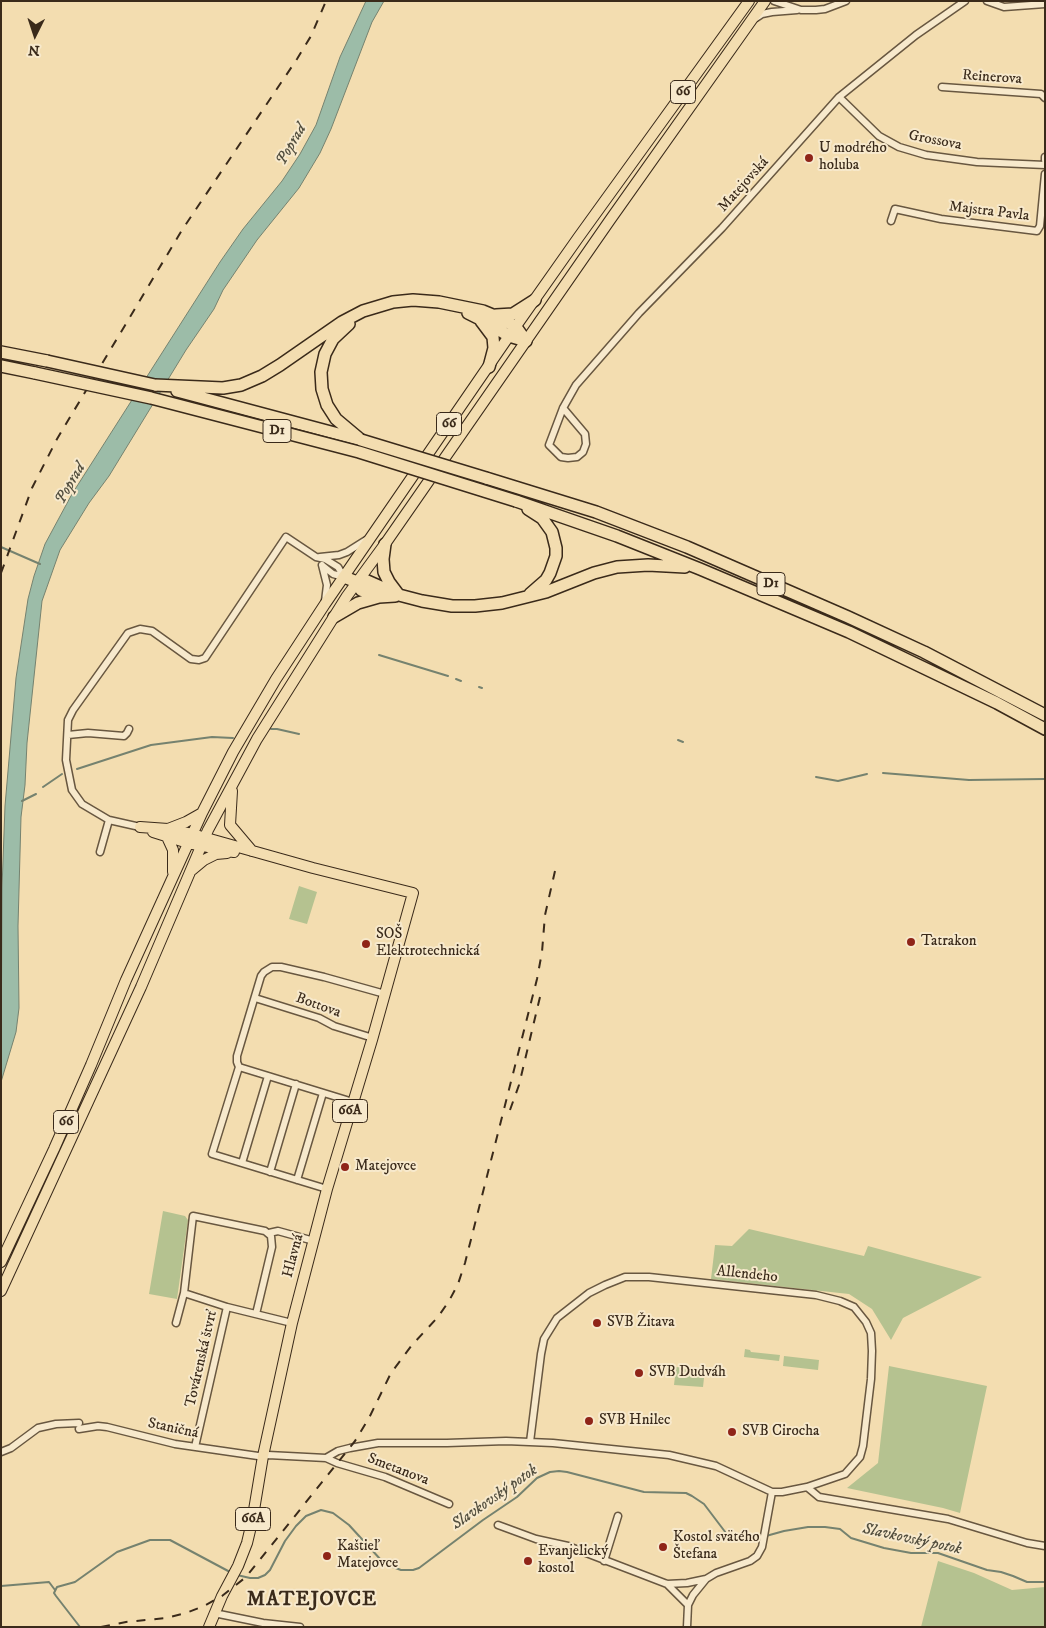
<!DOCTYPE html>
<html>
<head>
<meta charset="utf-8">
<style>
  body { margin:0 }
  #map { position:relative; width:1046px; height:1628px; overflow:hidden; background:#f3ddb0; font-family:"IM FELL DW Pica",serif }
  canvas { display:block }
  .frame { position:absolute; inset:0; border:2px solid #3a2a1a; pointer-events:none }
  .north { position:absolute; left:10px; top:10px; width:50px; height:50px; -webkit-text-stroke:4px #f7e9cc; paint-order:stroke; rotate:184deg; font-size:14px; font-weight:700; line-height:20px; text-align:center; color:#3a2a1a }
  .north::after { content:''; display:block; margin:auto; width:18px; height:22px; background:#3a2a1a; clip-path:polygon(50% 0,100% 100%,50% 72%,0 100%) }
</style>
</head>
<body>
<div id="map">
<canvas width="1046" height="1628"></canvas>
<div class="frame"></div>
<div class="north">N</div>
</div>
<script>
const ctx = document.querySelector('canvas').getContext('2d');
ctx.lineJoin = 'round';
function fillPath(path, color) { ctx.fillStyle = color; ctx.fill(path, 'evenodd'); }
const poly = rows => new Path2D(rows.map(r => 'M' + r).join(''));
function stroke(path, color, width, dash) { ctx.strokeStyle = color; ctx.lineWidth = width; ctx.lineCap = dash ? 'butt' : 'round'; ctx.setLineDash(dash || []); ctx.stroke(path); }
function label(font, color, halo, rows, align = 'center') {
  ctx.font = font + ' "IM FELL DW Pica",serif'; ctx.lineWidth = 4; ctx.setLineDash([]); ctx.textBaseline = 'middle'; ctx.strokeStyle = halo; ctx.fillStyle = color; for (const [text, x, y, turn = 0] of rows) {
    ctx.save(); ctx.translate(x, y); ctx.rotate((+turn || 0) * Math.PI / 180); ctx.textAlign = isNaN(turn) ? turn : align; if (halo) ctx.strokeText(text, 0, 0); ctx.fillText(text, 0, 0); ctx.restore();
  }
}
const green = poly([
  [299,886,317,892,307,924,289,919],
  [163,1211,185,1216,188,1220,177,1299,149,1294],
  [749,1229,864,1256,868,1246,982,1277,903,1318,891,1340,872,1309,849,1294,711,1279,715,1245,732,1246],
  [745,1349,750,1350,751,1352,780,1355,779,1361,744,1357],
  [784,1356,819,1360,818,1370,783,1366],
  [889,1366,987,1386,960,1513,943,1508,847,1488,878,1463],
  [676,1367,705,1369,703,1387,674,1385],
  [938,1561,974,1573,1012,1590,1045,1587,1045,1627,921,1627]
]);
const water = poly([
  [366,1,384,1,372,22,331,129,320,153,299,188,257,240,223,290,214,309,186,350,109,476,89,503,60,550,42,601,27,743,25,785,21,817,18,926,19,1008,16,1032,1,1082,2,888,5,806,16,678,28,599,34,576,45,544,72,494,116,425,220,262,243,229,282,181,300,154,316,125,340,57,366,1]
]);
const stream = poly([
  [1,547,40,564],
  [379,655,448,676],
  [456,679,461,681],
  [479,687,482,688],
  [271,729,277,729,299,734],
  [678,740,683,742],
  [77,769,151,745,212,737,233,738],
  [883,773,969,780,1045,779],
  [816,777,838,781,867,774],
  [43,787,62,774],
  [22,801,36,794],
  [766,1536,784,1531,808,1527,825,1527,840,1529,851,1538,884,1548,911,1553,938,1553,987,1570,1001,1572,1013,1576,1027,1582,1045,1582],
  [237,1575,250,1578,258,1578,265,1575,270,1570,285,1541,296,1526,306,1516,321,1510,333,1513,349,1525,381,1560,387,1565,401,1570,413,1570,419,1568,483,1520,517,1497,537,1478,550,1472,559,1471,567,1472,644,1492,686,1493,692,1496,704,1504,729,1537,738,1541,750,1541,762,1538],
  [1,1586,49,1582,55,1590],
  [80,1627,56,1596,54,1593,57,1587,75,1582,117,1552,150,1540,170,1540,230,1572]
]);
const street = poly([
  [774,1,801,10,816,10,825,9,846,1],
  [987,1,1004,7,1045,4],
  [756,18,762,14,772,12,797,10],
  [942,87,1041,94,1045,98],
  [839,97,879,136,899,147,926,155,977,162,1045,165],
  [1045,157,1045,160],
  [891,221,895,209,941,219,1037,231,1040,226,1045,174],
  [563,408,585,434,586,444,583,452,577,457,568,458,561,457,549,445,563,408,576,385,639,313,722,228,839,97,916,35,965,1],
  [320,557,339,555,347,552,366,540],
  [322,565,327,585,325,601],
  [323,566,333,574,344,577],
  [68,735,88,733,124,736,127,733,129,729],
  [140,827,109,820,82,804,72,790,66,760,68,720,73,710,128,633,140,629,152,631,191,659,199,660,205,658,286,537,316,557,325,559,338,567,344,577],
  [100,852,109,820],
  [255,998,319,1018,334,1026,373,1038],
  [239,1067,237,1062,237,1056,261,976,264,972,272,967,281,967,324,977,385,994],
  [239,1067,212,1154,327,1189],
  [239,1067,353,1102],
  [242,1163,268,1076],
  [270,1172,296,1084],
  [297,1180,323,1093],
  [269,1233,278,1231,314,1241],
  [227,1307,292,1323],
  [176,1323,184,1293],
  [79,1429,98,1426,107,1427,175,1444,258,1456,268,1455,326,1458,337,1463,385,1477,449,1504],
  [530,1442,541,1354,544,1339,557,1318,589,1293,605,1285,625,1277,649,1277,816,1295,840,1301,854,1307,866,1322,871,1333,872,1351,871,1379,863,1446,860,1457,845,1474,807,1487],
  [195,1447,227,1307,184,1293,193,1216,265,1231,271,1236,272,1247,256,1314],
  [1,1452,11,1448,38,1428,56,1424,79,1423],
  [326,1458,338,1451,350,1448,378,1443,447,1443,506,1441,553,1443,669,1455,716,1466,772,1492,782,1492,807,1487,819,1497,948,1519,1027,1543,1045,1546],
  [498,1525,536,1539,568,1546,667,1584,687,1583,706,1579],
  [604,1561,618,1516],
  [667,1584,688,1605],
  [214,1613,263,1623,300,1627],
  [687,1627,688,1605,693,1595,706,1579,716,1573,750,1561,757,1556,762,1547,772,1492]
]);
const primary = poly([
  [232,791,230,825,252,851],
  [140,827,168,829,192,834,313,868,413,893,372,1040,327,1189,292,1323,263,1456,252,1522,247,1543,238,1566,222,1596,209,1627],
  [168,829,186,822,202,813],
  [153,832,188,843,234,852],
  [167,837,173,850,173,872],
  [192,870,204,860,216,854,227,853],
  [1,1262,54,1149,91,1065,126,980,202,813,233,752,276,679,325,604,509,336,578,238,749,1],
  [1,1291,141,987,208,830,257,739,347,596,385,544,610,220,765,1]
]);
const highway = poly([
  [468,313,486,322,509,336,526,341],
  [496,315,513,314,535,300],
  [481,321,493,337,494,348,489,367],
  [349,324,333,339,325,354,321,372,322,389,327,405,336,419,361,440],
  [1,352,47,361],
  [1,366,35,373],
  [155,385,223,388,241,385,262,376,280,365,342,322,363,311,393,302,413,300,439,302,483,311,500,318,516,327,526,341],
  [177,391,357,439],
  [486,478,596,512,687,547,848,617,924,652,1045,715],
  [516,501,617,536,700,569,849,632,997,703,1045,729],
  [528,509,542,518,552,532,556,548,556,556,550,573,546,580,530,594],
  [385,544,383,559,384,572,389,582,398,594],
  [344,577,357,582,365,580,399,595,422,601,452,606,475,606,502,603,546,592,594,573,617,567,648,565,685,567],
  [357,582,361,590,379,597],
  [334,617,358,603,379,597,395,596]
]);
const rail = poly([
  [1,573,32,488,57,439,182,230,297,59,311,36,326,1],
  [510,1110,519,1085,540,997],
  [101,1627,126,1622,166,1618,186,1613,204,1606,222,1596,246,1577,355,1441,369,1418,391,1373,412,1345,438,1317,449,1301,458,1284,465,1263,537,979,542,952,545,915,555,871]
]);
const highwayBridge = poly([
  [47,361,155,385],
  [35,373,151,398,359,452,516,501],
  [361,440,486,478]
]);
const markers = [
  [809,158,5,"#8f2418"],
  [911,942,5,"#8f2418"],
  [366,944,5,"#8f2418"],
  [345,1167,5,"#8f2418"],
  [597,1323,5,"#8f2418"],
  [639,1373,5,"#8f2418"],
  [589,1421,5,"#8f2418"],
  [732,1432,5,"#8f2418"],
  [663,1547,5,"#8f2418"],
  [327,1556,5,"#8f2418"],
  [528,1561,5,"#8f2418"]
];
const shields = [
  [683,92,25],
  [449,424,25],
  [277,431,28],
  [771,584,28],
  [350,1111,35],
  [66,1122,25],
  [253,1519,35]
];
const shieldNames = [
  ["66",683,92],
  ["66",449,424],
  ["D1",277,431],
  ["D1",771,584],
  ["66A",350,1111],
  ["66",66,1122],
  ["66A",253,1519]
];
const streetNames = [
  ["Reinerova",992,78,4],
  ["Grossova",935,141,11],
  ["Matejovská",744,185,-48],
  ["Majstra Pavla",989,212,7],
  ["Bottova",318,1006,20],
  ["Hlavná",294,1256,-75],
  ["Allendeho",747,1275,6],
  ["Továrenská štvrť",202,1359,-77],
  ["Staničná",173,1429,12],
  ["Smetanova",398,1470,21]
];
const poiNames = [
  ["U modrého",819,149],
  ["holuba",819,166],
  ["SOŠ",376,935],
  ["Elektrotechnická",376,952],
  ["Tatrakon",921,942],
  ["Matejovce",355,1167],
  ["SVB Žitava",607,1323],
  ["SVB Dudváh",649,1373],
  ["SVB Hnilec",599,1421],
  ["SVB Cirocha",742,1432],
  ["Kostol svätého",673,1538],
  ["Štefana",673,1555],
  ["Kaštieľ",337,1547],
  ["Matejovce",337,1564],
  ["Evanjelický",538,1552],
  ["kostol",538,1569]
];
const waterNames = [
  ["Poprad",292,145,-60],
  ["Poprad",71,484,-60],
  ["Slavkovský potok",495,1498,-35],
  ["Slavkovský potok",912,1540,12]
];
const districtNames = [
  ["MATEJOVCE",312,1601]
];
fillPath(green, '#b5c290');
fillPath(water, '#9cbca8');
stroke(water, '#75826f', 1);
stroke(stream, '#75826f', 2);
stroke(street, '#685740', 9);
stroke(primary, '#3a2a1a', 12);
stroke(highway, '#3a2a1a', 14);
stroke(street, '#f7e9cc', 6);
stroke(primary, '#f3ddb0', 10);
stroke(highway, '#f3ddb0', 11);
stroke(rail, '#3a2a1a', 2, [9, 9]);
stroke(highwayBridge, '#3a2a1a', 14, []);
stroke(highwayBridge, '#f3ddb0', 11);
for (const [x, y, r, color] of markers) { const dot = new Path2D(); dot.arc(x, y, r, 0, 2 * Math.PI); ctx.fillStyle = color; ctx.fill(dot); stroke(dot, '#f7e9cc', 2); }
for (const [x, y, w] of shields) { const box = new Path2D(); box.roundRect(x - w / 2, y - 11.5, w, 23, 4); ctx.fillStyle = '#f7e9cc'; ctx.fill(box); stroke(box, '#3a2a1a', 1); }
label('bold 14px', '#3a2a1a', null, shieldNames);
label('15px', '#3a2a1a', '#f7e9cc', streetNames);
label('15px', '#3a2a1a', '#f7e9cc', poiNames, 'left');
label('italic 16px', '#524e3e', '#f7e9cc', waterNames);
ctx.letterSpacing = '1px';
label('bold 20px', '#3a2a1a', '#f7e9cc', districtNames);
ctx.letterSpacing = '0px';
</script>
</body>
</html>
